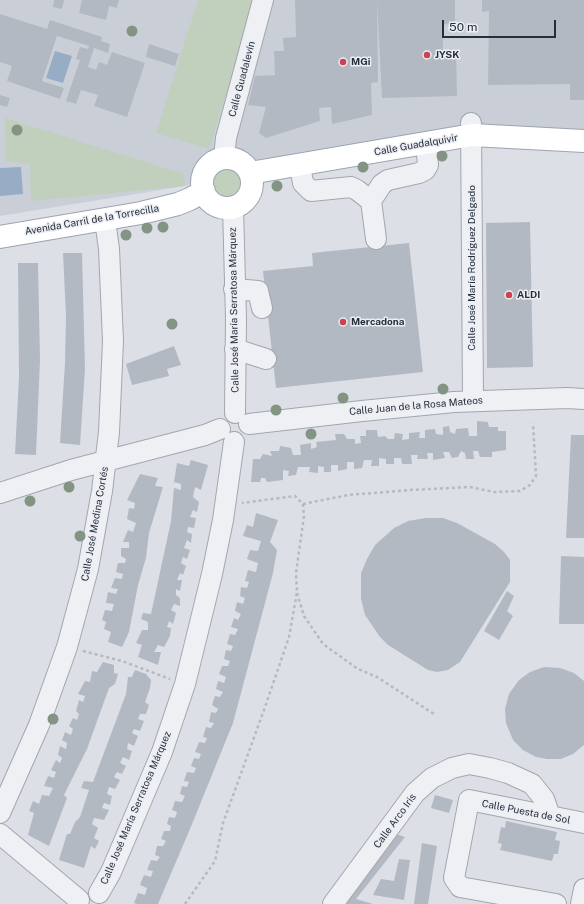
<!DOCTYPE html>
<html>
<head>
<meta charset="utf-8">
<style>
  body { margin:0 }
  #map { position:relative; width:584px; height:904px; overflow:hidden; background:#dcdfe6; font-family:"Public Sans",sans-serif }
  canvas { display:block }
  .scale { position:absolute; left:442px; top:20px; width:114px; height:18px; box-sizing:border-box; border:2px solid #262e3b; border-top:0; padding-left:5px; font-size:12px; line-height:14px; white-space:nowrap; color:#262e3b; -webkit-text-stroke:3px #ebeef3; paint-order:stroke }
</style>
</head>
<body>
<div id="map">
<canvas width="584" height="904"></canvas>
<div class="scale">50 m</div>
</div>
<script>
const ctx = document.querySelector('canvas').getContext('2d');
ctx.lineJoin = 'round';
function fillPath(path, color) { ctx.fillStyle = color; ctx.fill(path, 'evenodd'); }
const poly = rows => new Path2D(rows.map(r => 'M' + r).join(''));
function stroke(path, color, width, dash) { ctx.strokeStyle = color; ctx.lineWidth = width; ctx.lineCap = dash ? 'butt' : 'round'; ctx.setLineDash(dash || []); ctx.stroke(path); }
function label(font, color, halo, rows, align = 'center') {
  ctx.font = font + ' "Public Sans",sans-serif'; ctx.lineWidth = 3; ctx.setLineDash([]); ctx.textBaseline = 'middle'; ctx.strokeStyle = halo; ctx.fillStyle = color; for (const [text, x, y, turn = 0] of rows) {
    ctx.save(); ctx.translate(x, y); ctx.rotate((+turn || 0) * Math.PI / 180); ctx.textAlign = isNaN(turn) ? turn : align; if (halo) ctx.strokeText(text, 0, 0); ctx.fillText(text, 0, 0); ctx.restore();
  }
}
const built = poly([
  [0,0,584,0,584,143,395,145,221,175,185,186,0,216]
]);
const green = poly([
  [198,0,255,0,209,149,156,133],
  [5,118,184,174,185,186,31,201,30,164,6,161],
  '209 181a16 16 0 1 1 32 0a16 16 0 1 1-32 0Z'
]);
const water = poly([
  [55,51,72,56,63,83,46,78],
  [21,167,23,194,0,196,0,168]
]);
const building = poly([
  [54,0,64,0,62,9,53,7],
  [82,0,119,0,117,8,109,6,106,20,79,13],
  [295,0,377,0,378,82,371,83,372,115,332,124,331,107,319,108,320,121,266,138,259,133,266,107,248,105,255,76,275,75,274,51,284,51,283,38,296,37],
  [377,0,455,0,455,25,443,24,443,52,456,51,457,96,382,98],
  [482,0,584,0,584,100,570,100,570,84,488,85,489,11,482,12],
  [0,14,47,29,50,20,102,37,101,41,110,44,108,53,94,48,88,67,96,70,99,62,107,65,112,52,145,63,127,117,94,106,98,95,81,90,76,104,66,101,80,60,76,59,80,47,88,49,89,46,57,36,42,81,64,88,60,99,7,81,12,66,0,62],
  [149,44,179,54,175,66,146,57],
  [0,95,10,98,7,107,0,105],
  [530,222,533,367,487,368,486,223],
  [409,243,423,372,276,388,263,271,313,266,312,253],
  [63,253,82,253,85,369,80,445,60,443,65,363,66,316],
  [18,263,38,263,40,360,36,455,15,454,19,377],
  [174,346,181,365,167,369,169,376,132,385,126,364],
  [477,421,488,422,489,427,498,427,498,431,506,431,506,450,492,452,492,457,480,457,478,451,473,451,474,459,466,459,465,453,461,451,458,457,452,458,449,452,443,452,445,458,433,460,433,453,427,453,428,459,417,459,418,455,411,455,412,464,402,464,401,458,394,458,394,464,386,464,386,459,379,458,379,466,371,466,372,460,364,460,362,468,354,469,354,462,347,462,347,469,338,471,338,465,331,465,331,472,324,472,324,467,318,466,318,473,309,472,310,467,298,467,296,475,288,476,289,471,283,470,283,480,267,482,265,478,261,478,260,482,251,482,253,459,260,459,263,454,272,456,270,451,279,451,280,446,291,448,293,455,301,455,300,445,311,443,311,449,317,447,316,442,336,440,335,434,344,434,347,439,355,439,355,444,361,443,360,436,366,436,366,430,377,430,378,437,385,436,388,439,394,439,395,433,403,434,402,440,409,439,409,433,420,432,419,438,425,438,425,430,435,429,436,434,443,435,443,427,449,426,450,432,455,434,456,429,468,428,469,436,477,436],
  [571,435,584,435,584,538,566,538],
  [191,460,208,465,201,490,195,487,193,497,199,502,197,512,193,510,190,517,196,518,194,528,188,527,187,532,192,534,191,543,187,540,184,548,190,550,187,559,183,557,181,563,186,566,183,575,180,573,177,580,182,580,180,591,176,589,176,595,180,598,180,606,174,604,171,610,176,613,173,624,169,621,167,627,171,628,170,636,164,647,158,645,154,652,161,652,158,665,138,657,142,645,136,643,142,630,148,630,148,622,141,619,143,613,151,614,171,521,174,488,181,490,181,484,174,482,177,463,189,466],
  [140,474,158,478,155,486,163,487,149,533,146,558,138,585,129,632,122,647,108,642,111,632,104,629,106,622,102,620,105,610,112,611,114,604,106,603,108,592,116,594,118,589,111,588,115,578,122,579,123,574,116,572,118,563,125,563,126,559,121,556,121,548,129,548,129,542,123,542,128,530,133,532,136,523,127,519,129,508,134,509,135,503,127,500],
  [256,513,278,520,270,542,277,550,273,573,233,723,190,829,158,904,137,904,134,903,138,893,145,895,147,888,140,885,144,875,151,877,153,871,147,870,151,860,157,861,160,857,155,855,157,846,163,846,166,841,161,839,164,831,170,831,171,826,167,824,169,817,175,818,177,812,172,810,175,801,182,802,185,796,180,794,182,786,187,787,189,782,184,781,187,772,194,773,196,768,191,766,194,758,199,759,201,754,195,752,199,742,205,743,207,738,203,737,206,727,211,728,214,723,209,722,211,712,216,713,218,709,212,705,215,696,220,697,223,692,216,689,218,681,224,683,226,677,219,674,222,666,228,666,230,661,224,659,226,650,231,651,233,646,227,644,230,634,235,635,238,629,231,627,234,618,238,620,241,614,235,611,237,602,243,604,245,598,240,596,241,587,247,588,249,582,245,581,248,570,256,572,258,563,247,559,250,550,258,551,261,541,243,536,247,525,253,527],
  [426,518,443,518,457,523,495,544,504,552,510,560,510,582,460,662,448,670,437,672,428,670,388,645,380,637,365,615,361,599,361,573,367,559,375,545,394,528,408,521],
  [561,556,584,557,584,624,559,624],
  [507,591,514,596,507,611,513,616,499,640,484,631],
  [103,662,114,665,114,673,118,674,115,684,109,688,87,749,64,795,67,798,49,846,28,835,34,813,29,811,33,801,39,804,42,795,49,796,53,788,44,786,48,776,54,778,56,772,51,770,56,760,60,763,62,758,58,755,60,746,66,749,67,743,62,740,65,732,71,735,73,729,69,726,73,718,77,720,79,714,76,711,79,700,83,702,85,696,78,694,85,681,90,682,92,671,97,672],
  [544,667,560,668,574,673,584,681,584,745,573,754,561,759,547,759,536,757,523,750,513,740,506,723,505,709,509,694,519,680,530,672],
  [135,670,146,674,151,680,150,688,145,702,149,705,146,714,140,714,138,719,144,721,140,731,134,729,132,733,138,736,134,746,128,743,127,749,132,751,129,760,123,757,120,763,126,766,122,774,117,772,114,777,120,780,115,789,109,787,107,794,112,796,110,805,104,803,102,808,109,810,104,820,94,818,92,824,98,828,94,838,99,841,95,849,91,846,84,868,59,860,67,834,70,834,75,822,80,817,89,790,81,788,84,781,93,782,126,694,128,677,132,677],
  [435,795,453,800,449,813,431,808],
  [506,821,557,832,555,840,560,841,558,854,554,854,552,861,500,850,502,844,498,843,501,827,505,828],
  [393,833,405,837,356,899,373,904,340,904],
  [422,843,437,846,428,904,414,904],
  [399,859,410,860,404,900,373,895,381,879,394,881]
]);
const path = poly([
  [303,504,348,495,410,490,470,487,494,492,520,491,530,485,536,476,533,423],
  [297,593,304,616,323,644,358,669,377,677,434,714],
  [83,651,122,661,170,679],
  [185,904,215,861,223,823,264,710,289,637,297,592,296,573,304,516,303,504,295,496,242,503]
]);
const minor = poly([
  [471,123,473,400],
  [224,158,226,138,263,0],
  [300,165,303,183,311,191,351,187,357,190,371,201],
  [233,207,236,319,235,413],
  [376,239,371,201,382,184,388,180,419,173,425,170,428,165,426,143],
  [234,289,258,291,262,308],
  [235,349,266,359],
  [249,424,362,411,454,402,567,398,584,399],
  [0,493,71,470,205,435,220,429],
  [0,813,39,725,67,647,88,569,102,491,109,432,113,341,109,249,105,220],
  [0,834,79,900],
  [99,893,111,872,162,752,185,684,212,574,223,520,234,442],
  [333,904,415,793,432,778,452,768,469,764,490,768,508,773,532,784,544,799,550,816],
  [556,904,460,887,454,878,469,800,584,823],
  [581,904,584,889]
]);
const major = poly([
  '202 183a25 25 0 1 1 50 0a25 25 0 1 1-50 0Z',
  [250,173,472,135,584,141],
  [0,237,141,213,178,204,190,199,204,191]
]);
const trees = [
  [132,31],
  [17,130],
  [442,156],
  [363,167],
  [277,186],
  [163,227],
  [147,228],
  [126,235],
  [172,324],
  [443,389],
  [343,398],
  [276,410],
  [311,434],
  [69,487],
  [30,501],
  [80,536],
  [53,719]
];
const markers = [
  [427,55,4,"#c94355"],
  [343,62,4,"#c94355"],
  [509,295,4,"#c94355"],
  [343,322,4,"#c94355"]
];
const poiNames = [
  ["JYSK",435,55],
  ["MGi",351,62],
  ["ALDI",517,295],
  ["Mercadona",351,322]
];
const streetNames = [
  ["Calle Guadalevín",242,79,-75],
  ["Calle Guadalquivir",416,145,-10],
  ["Avenida Carril de la Torrecilla",92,220,-10],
  ["Calle José María Rodríguez Delgado",472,268,-90],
  ["Calle José María Serratosa Márquez",234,310,-91],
  ["Calle Juan de la Rosa Mateos",416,406,-5],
  ["Calle José Medina Cortés",95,524,-80],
  ["Calle José María Serratosa Márquez",136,808,-67],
  ["Calle Puesta de Sol",526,812,11],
  ["Calle Arco Iris",395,821,-54]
];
fillPath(built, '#cacfd7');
fillPath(green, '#c1cfbd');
fillPath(water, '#97adc5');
fillPath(building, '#b3b9c2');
stroke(minor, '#a2a6af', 22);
stroke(major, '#9ca4b1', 24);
stroke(path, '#b6bac0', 2.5, [3, 3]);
stroke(minor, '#eef0f4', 20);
stroke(major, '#fff', 22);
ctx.fillStyle = '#839484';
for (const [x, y] of trees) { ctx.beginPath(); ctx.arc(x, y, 5.5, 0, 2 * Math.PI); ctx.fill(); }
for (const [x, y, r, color] of markers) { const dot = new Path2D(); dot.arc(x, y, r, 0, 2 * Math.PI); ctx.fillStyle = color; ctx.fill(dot); stroke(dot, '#ebeef3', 1.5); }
label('bold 10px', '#262e3b', '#ebeef3', poiNames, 'left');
label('10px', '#262e3b', '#ebeef3', streetNames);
</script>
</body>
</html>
